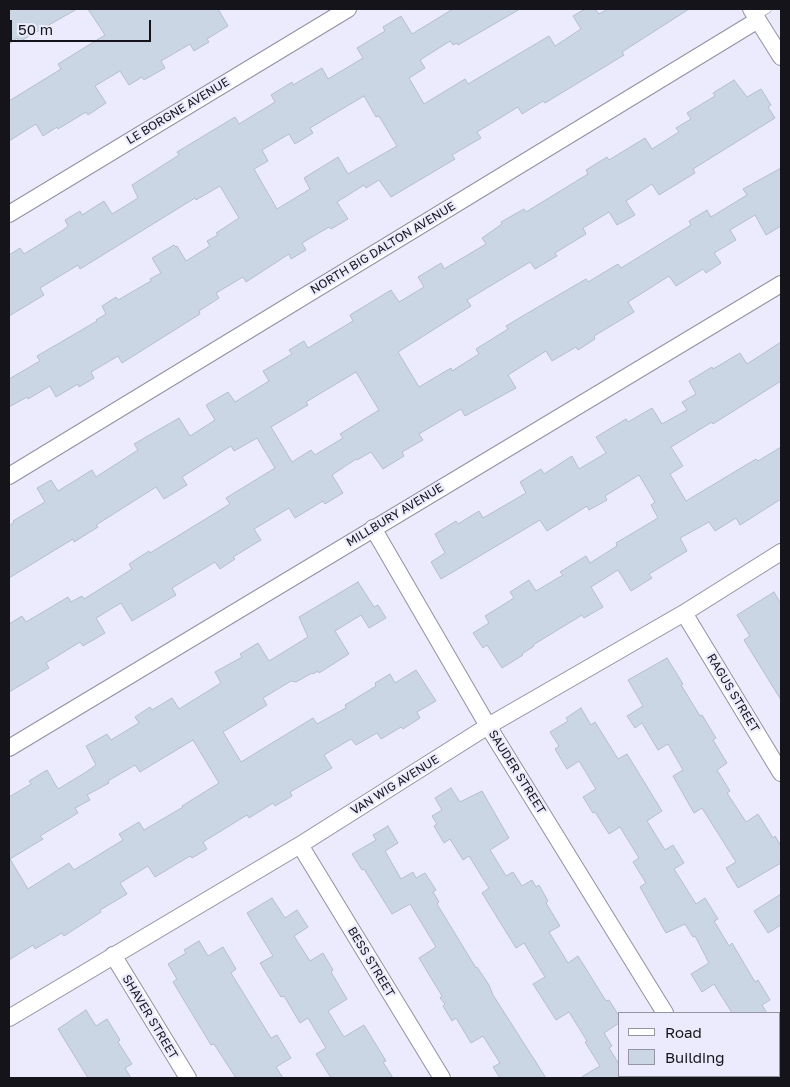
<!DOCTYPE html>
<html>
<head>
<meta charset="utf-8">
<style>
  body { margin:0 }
  #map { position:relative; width:790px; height:1087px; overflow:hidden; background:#ebebfd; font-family:"Golos Text",sans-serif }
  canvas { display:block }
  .frame { position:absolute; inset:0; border:10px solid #14141a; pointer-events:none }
  .legend { position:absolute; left:618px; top:1012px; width:162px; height:65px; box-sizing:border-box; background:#ebebfd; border:1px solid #9595a2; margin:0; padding:6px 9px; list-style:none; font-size:15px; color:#14141a }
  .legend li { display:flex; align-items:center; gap:10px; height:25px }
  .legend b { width:25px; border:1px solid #9595a2 }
  .scale { position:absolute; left:10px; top:20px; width:141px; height:22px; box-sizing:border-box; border:2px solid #14141a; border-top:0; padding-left:6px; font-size:15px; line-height:18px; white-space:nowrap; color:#14141a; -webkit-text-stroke:4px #ebebfd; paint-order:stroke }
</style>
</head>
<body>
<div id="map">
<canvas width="790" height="1087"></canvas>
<div class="frame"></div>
<ul class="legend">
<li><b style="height:6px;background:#fff"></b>Road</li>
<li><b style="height:14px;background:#cbd6e5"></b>Building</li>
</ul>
<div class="scale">50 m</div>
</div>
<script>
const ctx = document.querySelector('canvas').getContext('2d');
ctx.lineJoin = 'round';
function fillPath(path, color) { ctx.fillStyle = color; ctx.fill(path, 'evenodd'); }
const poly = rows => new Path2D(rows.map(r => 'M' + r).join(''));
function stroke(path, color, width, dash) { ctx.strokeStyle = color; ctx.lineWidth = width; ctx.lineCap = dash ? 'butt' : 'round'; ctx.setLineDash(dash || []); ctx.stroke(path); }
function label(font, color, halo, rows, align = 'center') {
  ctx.font = font + ' "Golos Text",sans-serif'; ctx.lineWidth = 4.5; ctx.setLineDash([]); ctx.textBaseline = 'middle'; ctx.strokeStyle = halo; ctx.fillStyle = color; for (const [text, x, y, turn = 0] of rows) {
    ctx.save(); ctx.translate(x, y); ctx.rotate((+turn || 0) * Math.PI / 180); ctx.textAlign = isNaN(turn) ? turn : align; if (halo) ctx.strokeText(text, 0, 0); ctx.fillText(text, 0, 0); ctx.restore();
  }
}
const building = poly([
  [9,9,77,9,19,42,17,38,9,44,9,9],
  [88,9,218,9,228,26,207,39,209,42,194,51,190,44,161,61,165,68,144,80,142,77,129,85,120,71,95,86,106,103,88,115,86,112,58,129,57,127,43,136,36,124,9,141,9,101,61,69,58,64,105,35,88,9],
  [453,9,520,9,458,45,457,43,453,45,450,41,420,60,425,68,409,78,424,104,465,79,468,84,549,36,555,46,581,29,573,16,585,9,595,9,599,14,608,9,689,9,622,52,624,55,545,103,543,101,522,114,518,107,477,132,481,138,452,155,455,159,391,197,379,180,366,188,364,185,337,202,348,219,331,229,329,227,302,243,306,250,291,259,289,254,246,282,243,277,216,293,219,298,199,311,200,314,122,363,118,356,91,372,94,378,79,387,78,384,56,397,50,386,28,399,27,397,9,407,9,379,40,361,37,356,97,321,96,320,106,314,102,306,116,297,118,300,151,281,150,279,161,273,152,258,174,245,176,247,177,246,186,261,210,246,207,241,218,235,216,233,239,218,220,186,196,200,195,198,80,269,78,265,40,288,44,295,9,316,9,255,20,248,24,254,63,230,68,226,65,220,80,211,82,215,104,201,112,214,138,198,132,185,179,155,177,152,235,117,239,124,275,102,271,95,292,82,293,85,322,68,328,79,363,58,357,48,385,31,383,27,401,16,412,34,453,9],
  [364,96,376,117,379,116,397,146,348,174,338,157,304,178,310,189,277,209,254,169,268,161,262,150,289,134,295,144,313,133,310,128,364,96],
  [734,80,747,97,761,89,771,105,768,107,775,118,693,169,695,173,659,195,652,184,626,201,635,215,617,225,609,212,583,228,586,234,555,253,557,256,535,269,530,262,467,300,471,306,398,352,419,387,451,368,452,371,479,354,476,349,508,329,506,326,526,314,586,279,588,282,618,264,621,268,691,225,689,221,707,210,711,217,747,195,743,189,781,168,781,226,766,235,755,215,730,230,736,240,714,253,721,263,706,273,703,269,676,286,669,276,628,302,634,312,594,336,595,339,578,350,576,347,552,361,546,351,508,375,516,388,465,416,461,409,419,434,423,440,402,452,404,456,383,469,371,452,357,460,356,459,332,475,343,493,325,504,323,501,295,518,289,508,254,529,261,540,233,557,235,559,220,569,215,562,172,588,176,595,132,621,121,603,96,618,105,633,83,646,80,642,46,663,49,668,9,692,9,624,22,616,26,622,68,597,71,602,82,596,84,599,132,569,129,564,149,551,150,553,230,504,226,498,275,468,257,438,234,451,231,446,182,477,187,485,164,499,156,487,96,525,98,527,74,542,73,539,9,578,9,526,14,522,13,521,45,502,37,488,51,480,58,491,92,470,96,477,138,450,134,444,179,418,190,436,215,420,206,405,228,392,235,402,269,381,263,371,292,354,289,350,304,341,308,348,353,321,350,315,391,290,399,302,424,287,418,277,441,263,444,269,486,244,482,238,502,224,501,222,524,209,526,212,588,174,586,170,607,157,609,160,645,138,652,149,679,132,676,128,691,119,687,113,715,96,713,93,734,80],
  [356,372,379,410,340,434,343,438,315,455,311,450,292,462,271,427,308,405,306,402,356,372],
  [781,342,781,381,713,424,712,422,671,447,683,466,670,474,686,501,756,459,758,461,781,447,781,499,740,525,736,518,715,531,709,522,680,538,687,551,649,574,652,578,631,591,618,570,591,587,603,607,584,618,582,615,533,645,534,646,522,654,523,655,502,668,487,645,483,648,473,633,489,623,485,616,514,598,510,592,529,580,536,591,563,575,560,572,586,556,590,563,617,546,616,543,658,518,651,505,655,502,639,475,605,496,607,500,589,510,587,506,547,531,540,520,441,579,431,562,445,553,435,534,456,521,458,524,479,511,483,518,526,493,520,482,541,469,544,474,572,456,579,469,606,453,596,437,626,419,628,422,652,408,662,424,687,410,682,402,696,394,689,381,712,367,713,369,740,353,747,364,781,342],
  [358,582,374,607,378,605,386,618,369,628,361,615,335,631,349,654,319,673,318,671,313,674,312,673,296,682,291,681,263,698,267,705,223,732,241,762,313,718,317,724,346,708,345,705,376,686,375,683,390,674,395,683,416,670,436,701,417,712,420,718,403,729,401,727,381,739,377,733,356,745,351,739,324,755,332,768,290,792,292,796,275,806,273,803,249,818,247,815,203,842,207,849,192,858,190,856,155,877,148,866,120,883,127,894,100,910,101,912,64,936,62,933,35,949,33,945,9,960,9,797,31,784,29,781,47,770,58,789,83,774,96,765,86,746,107,734,111,740,139,723,135,717,150,707,152,710,172,698,179,709,221,683,215,672,242,657,240,654,258,643,269,661,308,637,299,617,358,582],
  [193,740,219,783,182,806,183,807,144,830,139,822,119,834,123,840,74,870,69,863,28,889,10,859,43,839,40,836,78,813,75,808,90,800,87,795,109,783,108,781,135,765,140,772,193,740],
  [774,592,781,604,781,700,744,640,750,636,737,615,774,592],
  [667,658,683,684,681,685,700,716,702,715,716,738,713,740,727,763,717,770,730,791,727,793,746,822,758,814,773,838,775,836,781,846,781,863,738,888,726,868,736,862,702,808,694,813,673,776,683,770,668,744,658,750,642,723,635,728,627,716,643,706,628,680,667,658],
  [581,708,591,725,595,722,618,759,627,754,662,811,647,821,665,850,673,845,684,863,674,869,696,904,705,898,718,919,714,921,729,946,732,943,755,982,758,980,770,1000,762,1005,767,1013,732,1013,714,984,702,992,691,974,709,963,695,936,693,937,685,924,666,933,640,887,646,883,633,862,639,858,620,827,609,834,595,812,593,813,583,797,596,789,579,761,567,769,555,749,559,746,550,732,568,721,566,718,581,708],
  [451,788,460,802,482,791,509,838,490,850,506,876,513,872,522,886,532,880,536,887,539,885,548,901,546,903,560,926,549,932,568,963,578,956,606,1001,609,1000,619,1016,619,1023,604,1033,612,1046,609,1048,619,1064,619,1078,580,1078,600,1066,585,1042,587,1041,569,1012,556,1020,533,984,545,977,524,943,516,948,482,893,489,888,469,856,463,860,450,839,444,843,434,826,437,824,432,816,442,810,435,798,451,788],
  [388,826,398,843,385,851,401,879,413,872,416,878,425,873,436,890,433,892,439,902,437,904,476,968,477,967,489,985,493,995,546,1078,500,1078,493,1067,500,1063,483,1036,471,1043,456,1018,452,1021,443,1006,445,1004,440,998,442,996,419,958,436,947,410,904,392,914,364,869,362,870,352,854,376,840,373,835,388,826],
  [781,894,781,925,768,933,754,911,781,894],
  [272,898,285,918,297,910,308,927,294,936,310,961,323,953,333,970,331,972,347,999,328,1011,344,1037,364,1025,386,1061,383,1062,393,1078,331,1078,316,1054,326,1048,308,1018,300,1023,284,996,281,997,260,963,273,956,247,913,272,898],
  [199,941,208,956,223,947,236,969,231,973,271,1038,277,1035,291,1058,276,1067,283,1078,236,1078,214,1044,211,1045,185,1002,173,982,177,979,168,964,186,953,184,950,199,941],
  [86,1010,96,1026,107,1019,120,1040,118,1042,132,1064,125,1068,131,1078,88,1078,58,1029,86,1010]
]);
const service = poly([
  [755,16,767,9]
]);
const minor = poly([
  [751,9,781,57],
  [9,214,348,9],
  [9,476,758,20],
  [373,528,488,726,665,1013],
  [684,613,781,773],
  [9,748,781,284],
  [300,845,442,1078],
  [113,955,188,1078],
  [9,1018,300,845,488,726,684,613,781,552],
  [704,1076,705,1078]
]);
const streetNames = [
  ["LE BORGNE AVENUE",178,111,-31],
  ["NORTH BIG DALTON AVENUE",383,248,-31],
  ["MILLBURY AVENUE",395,515,-31],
  ["RAGUS STREET",733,693,59],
  ["SAUDER STREET",517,772,58],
  ["VAN WIG AVENUE",395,785,-32],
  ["BESS STREET",371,962,59],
  ["SHAVER STREET",150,1017,59]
];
fillPath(building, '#cbd6e5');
stroke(building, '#b4becd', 1);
stroke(service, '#9191a1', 9);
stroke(minor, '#9191a1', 18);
stroke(service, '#fff', 8);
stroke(minor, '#fff', 16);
label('12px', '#14141a', '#ebebfd', streetNames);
</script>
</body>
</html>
